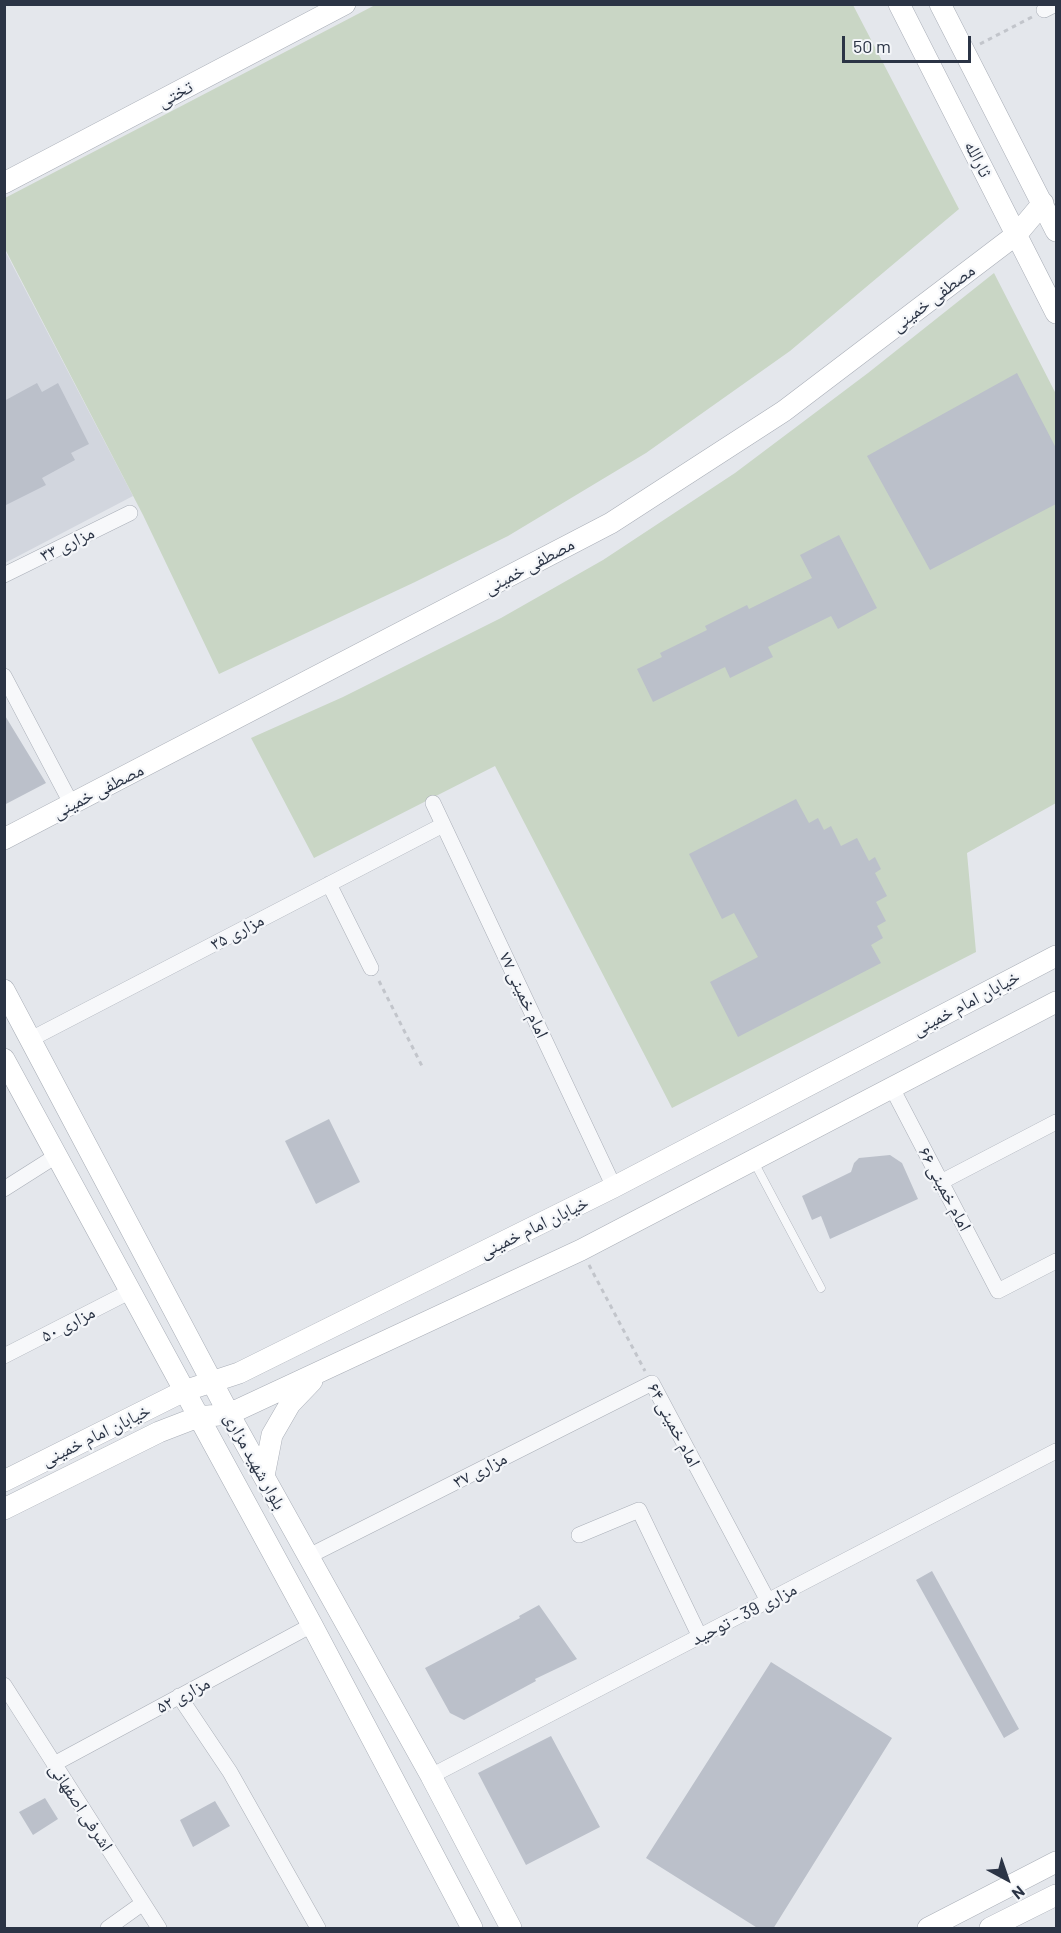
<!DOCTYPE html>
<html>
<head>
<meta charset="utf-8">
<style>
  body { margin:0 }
  #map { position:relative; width:1061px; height:1933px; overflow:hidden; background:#e4e7ec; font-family:Barlow,sans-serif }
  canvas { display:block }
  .frame { position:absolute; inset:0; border:6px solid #2b3445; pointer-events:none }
  .north { position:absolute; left:977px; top:1849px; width:60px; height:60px; -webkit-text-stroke:4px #f4f6f9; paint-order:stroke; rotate:140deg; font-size:16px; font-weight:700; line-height:24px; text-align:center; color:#2b3445 }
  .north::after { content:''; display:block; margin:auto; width:21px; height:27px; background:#2b3445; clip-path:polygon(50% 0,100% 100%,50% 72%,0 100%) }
  .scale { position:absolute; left:842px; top:36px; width:129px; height:27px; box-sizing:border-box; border:3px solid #2b3445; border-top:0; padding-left:8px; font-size:18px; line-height:21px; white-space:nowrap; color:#2b3445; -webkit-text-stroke:4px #f4f6f9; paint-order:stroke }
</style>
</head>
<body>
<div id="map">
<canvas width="1061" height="1933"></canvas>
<div class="frame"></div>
<div class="north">N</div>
<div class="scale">50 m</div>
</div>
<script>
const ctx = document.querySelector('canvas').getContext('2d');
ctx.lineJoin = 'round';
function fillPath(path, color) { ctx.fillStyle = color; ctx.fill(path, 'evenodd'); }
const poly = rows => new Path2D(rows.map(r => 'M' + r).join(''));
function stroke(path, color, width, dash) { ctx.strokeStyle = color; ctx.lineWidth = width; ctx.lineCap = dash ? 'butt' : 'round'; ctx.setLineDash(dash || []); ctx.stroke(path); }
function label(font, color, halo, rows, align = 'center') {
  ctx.font = font + ' Barlow,"Noto Naskh Arabic",sans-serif'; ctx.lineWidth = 4.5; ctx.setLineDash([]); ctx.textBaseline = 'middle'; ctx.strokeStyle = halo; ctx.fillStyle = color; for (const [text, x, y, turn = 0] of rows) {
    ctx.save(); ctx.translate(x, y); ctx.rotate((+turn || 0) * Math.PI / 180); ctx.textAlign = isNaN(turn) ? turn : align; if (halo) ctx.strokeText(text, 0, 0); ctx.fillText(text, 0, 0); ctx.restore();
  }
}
const built = poly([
  [4,249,133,496,5,563,4,563]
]);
const green = poly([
  [377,4,853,5,959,209,790,351,646,453,508,536,415,582,219,674,143,515,5,249,5,198],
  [994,273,1056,394,1056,803,967,853,976,952,672,1108,495,766,314,858,251,738,343,697,501,618,603,560,735,473,868,373]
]);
const building = poly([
  [1017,373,1056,448,1056,504,930,570,867,456],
  [37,383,42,392,58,383,89,444,71,453,75,460,42,478,46,485,4,506,4,401],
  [839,535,877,608,838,629,831,616,768,647,773,657,730,678,725,667,653,702,637,669,662,657,660,653,707,630,705,626,747,605,749,609,812,578,800,555],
  [4,714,46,783,4,805],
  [796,799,809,823,818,818,824,830,831,826,841,846,857,838,869,861,875,857,881,869,875,873,887,896,876,902,886,921,877,926,883,938,871,945,881,963,738,1037,710,982,758,957,734,913,722,919,689,854],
  [329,1119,360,1182,316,1204,285,1141],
  [890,1155,902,1163,918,1199,830,1239,821,1216,812,1220,802,1196,851,1172,854,1163,859,1158],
  [932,1571,1019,1729,1004,1738,916,1580],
  [539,1605,577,1659,535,1679,536,1681,464,1720,450,1713,425,1668,520,1618,519,1616],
  [771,1662,892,1738,773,1929,759,1929,646,1858],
  [551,1736,600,1827,526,1865,478,1773],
  [45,1798,58,1819,33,1835,19,1812],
  [215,1801,230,1826,193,1847,180,1820]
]);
const path = poly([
  [980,44,1032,17],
  [379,981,423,1068],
  [589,1265,645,1371]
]);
const service = poly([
  [754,1162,821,1288]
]);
const minor = poly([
  [1044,10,1056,4],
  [4,575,130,513],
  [4,676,72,805],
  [433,803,614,1187],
  [329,884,371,968],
  [31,1039,443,825],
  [892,1088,998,1291,1056,1261],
  [941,1182,1056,1122],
  [4,1189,56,1156],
  [4,1356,131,1291],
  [579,1535,639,1510,700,1637],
  [309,1556,652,1383,768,1601],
  [4,1685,159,1928],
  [179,1696,230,1772,318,1928],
  [54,1764,312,1625],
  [431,1776,1056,1451],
  [108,1928,143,1903]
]);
const secondary = poly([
  [899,4,1056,313],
  [940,4,1056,231],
  [4,183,345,4],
  [4,839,611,523,784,411,1017,234,1043,203],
  [4,990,229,1414,431,1776,511,1928],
  [4,1059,312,1625,472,1928],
  [264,1476,272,1435,290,1404,312,1381],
  [4,1481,184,1391,239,1373,614,1187,1056,956],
  [4,1509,159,1432,198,1417,229,1414,581,1250,1056,1002],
  [928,1928,1056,1862],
  [990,1928,1056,1895]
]);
const streetNames = [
  ["تختی",175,94,-28],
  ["ثارالله",978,159,63],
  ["مصطفی خمینی",933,298,-37],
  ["مزاری ۳۳",67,544,-26],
  ["مصطفی خمینی",529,566,-28],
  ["مصطفی خمینی",98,791,-27],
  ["مزاری ۳۵",237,932,-28],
  ["امام خمینی ۷۷",524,995,65],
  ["خیابان امام خمینی",966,1003,-28],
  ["امام خمینی ۶۶",945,1189,62],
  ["خیابان امام خمینی",534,1227,-26],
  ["مزاری ۵۰",68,1324,-27],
  ["امام خمینی ۶۴",674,1425,62],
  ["خیابان امام خمینی",96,1435,-26],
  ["بلوار شهید مزاری",255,1461,61],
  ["مزاری ۳۷",480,1470,-27],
  ["مزاری 39 - توحید",744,1614,-27],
  ["مزاری ۵۲",183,1695,-28],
  ["اشرفی اصفهانی",81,1807,57]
];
fillPath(built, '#d2d6de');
fillPath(green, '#c9d6c5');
fillPath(building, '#bbc0ca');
stroke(service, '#a9aeb7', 9);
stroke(minor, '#a9aeb7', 16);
stroke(secondary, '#a9aeb7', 22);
stroke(path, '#c2c5cb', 3, [4.5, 4.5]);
stroke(service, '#f7f8fa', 8);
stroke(minor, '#f7f8fa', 15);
stroke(secondary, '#fff', 21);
label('18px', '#2b3445', '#f4f6f9', streetNames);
</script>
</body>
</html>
